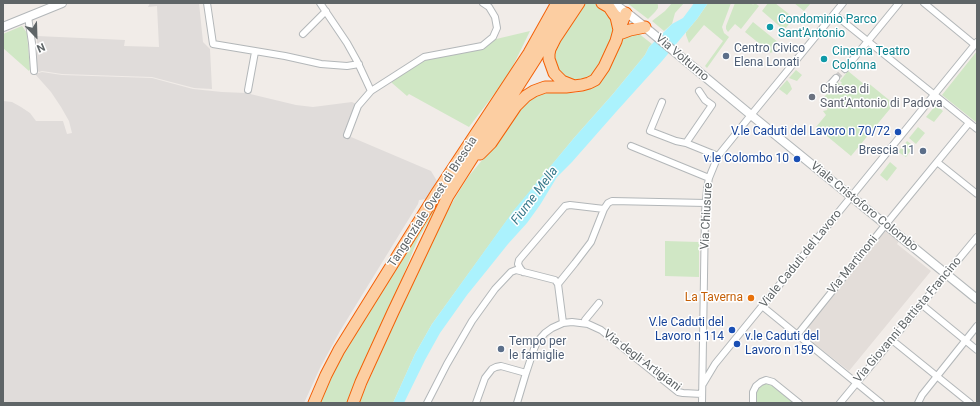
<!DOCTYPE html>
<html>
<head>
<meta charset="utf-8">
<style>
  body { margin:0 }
  #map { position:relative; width:980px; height:406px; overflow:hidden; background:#f1ece8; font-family:Roboto,sans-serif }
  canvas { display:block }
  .frame { position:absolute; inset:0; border:4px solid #5f6567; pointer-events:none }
  .north { position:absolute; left:16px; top:16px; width:40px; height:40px; -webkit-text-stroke:3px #fff; paint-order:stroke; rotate:157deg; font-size:11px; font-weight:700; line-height:16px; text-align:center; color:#5f6567 }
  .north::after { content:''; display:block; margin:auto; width:14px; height:18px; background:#5f6567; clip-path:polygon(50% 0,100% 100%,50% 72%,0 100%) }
</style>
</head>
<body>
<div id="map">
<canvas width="980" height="406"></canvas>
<div class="frame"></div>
<div class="north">N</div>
</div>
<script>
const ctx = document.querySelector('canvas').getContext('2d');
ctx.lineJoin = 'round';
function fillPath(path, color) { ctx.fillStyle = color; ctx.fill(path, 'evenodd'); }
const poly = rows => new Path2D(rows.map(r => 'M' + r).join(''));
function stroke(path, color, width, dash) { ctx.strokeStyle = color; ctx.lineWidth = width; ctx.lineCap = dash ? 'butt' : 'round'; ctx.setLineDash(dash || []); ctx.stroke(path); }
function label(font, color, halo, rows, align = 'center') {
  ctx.font = font + ' Roboto,sans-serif'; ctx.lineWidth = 3; ctx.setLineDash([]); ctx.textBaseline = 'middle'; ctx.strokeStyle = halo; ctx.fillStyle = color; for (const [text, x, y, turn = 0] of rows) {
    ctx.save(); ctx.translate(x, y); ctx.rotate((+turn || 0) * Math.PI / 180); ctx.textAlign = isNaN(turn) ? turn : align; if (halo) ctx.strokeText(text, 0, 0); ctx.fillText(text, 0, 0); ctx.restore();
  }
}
const industrial = poly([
  [150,3,199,3,203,42,210,49,212,89,194,88,152,77,62,74,42,71,39,72,36,69,35,53,37,53,37,36,125,40,124,46,159,47,157,6,148,7],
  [42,72,62,75,152,78,193,89,222,92,246,93,296,105,313,107,352,102,356,104,344,134,431,171,437,181,426,199,419,200,418,204,340,331,320,368,304,403,3,403,3,101,12,102,21,107,30,113,36,121,63,121,67,134,72,133,69,121,61,107,51,92,35,74]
]);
const education = poly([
  [886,230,899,241,897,244,931,271,849,371,802,334]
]);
const green = poly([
  [583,3,595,3,607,11,614,23,614,38,594,74,587,79,574,81,565,77,558,70,554,61,554,55,558,44],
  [627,3,651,3,653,4,657,3,658,5,658,8,655,12,648,19],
  [672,3,684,3,675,13,672,24,664,31,652,21,665,11],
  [708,3,731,3,722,27,724,33,729,37,707,68,705,66,723,41,704,25,689,43,686,35,686,32,697,19],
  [735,3,752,3,753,5,754,3,755,3,759,6,741,29,735,24,728,32,726,29,726,26],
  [768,3,775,3,794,18,784,30,762,11],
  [794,3,811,3,804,11],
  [753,22,779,43,771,53,745,32],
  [22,26,27,33,30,69,29,71,3,48,3,34],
  [530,31,508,76,469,127,409,94,407,96,392,83,391,80,422,61,483,48,492,40],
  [638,33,652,44,649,47,645,55,613,94,574,138,513,212,432,324,415,354,393,403,359,403,399,311,444,217,455,198,468,177,499,140,515,114,532,98,541,94,550,93,575,93,581,92,591,88,600,81,623,36],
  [977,51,977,123,942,95],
  [796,70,802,75,797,81,789,78],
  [848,71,865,85,867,82,894,104,851,156,816,127,826,115,823,111,827,110,828,107,827,104,822,99,827,94,823,91,826,88,829,90,836,81,840,84,842,83,840,81],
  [787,80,790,84,792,89,787,95,779,89],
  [936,105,943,111,934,122,926,117],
  [918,127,925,133,916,144,909,138],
  [907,141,914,146,906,157,898,152],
  [890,162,897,168,887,181,880,175],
  [441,196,441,200,418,239,411,256,396,294,349,403,319,403,335,369,349,344],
  [665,241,699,242,699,277,665,276],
  [766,383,772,384,795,403,756,403,757,390,759,386]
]);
const water = poly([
  [694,3,708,3,697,19,662,61,616,112,572,162,557,177,540,205,527,223,508,244,488,269,467,295,440,333,425,360,404,403,393,403,415,354,432,324,514,210,574,138,613,94,645,55,649,47,672,24,683,18,692,6]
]);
const minorTunnel = poly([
  [836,78,845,69]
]);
const minor = poly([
  [207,3,213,44,285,56,321,64,347,66,359,64],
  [320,3,347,43,357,61,371,91],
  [924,3,975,45],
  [834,14,977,129],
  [28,17,32,43,34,71],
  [303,34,326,11],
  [845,69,899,3],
  [829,86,836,78],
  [248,90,255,52],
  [662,102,650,131,676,141,686,143,718,156],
  [347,135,358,106,371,91,424,57,482,46,493,37,497,28,495,17,489,7,483,3],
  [686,143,712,105,705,100,699,91],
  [631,146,709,178],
  [937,162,977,194],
  [523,272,520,268,518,264,519,260,565,206,570,205,604,209],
  [558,284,575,263,591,242,604,209,608,203,612,201,706,203],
  [921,304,977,350],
  [762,306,881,403],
  [585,323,585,320,599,303],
  [798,334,882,229,969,123],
  [892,340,970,403],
  [703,384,715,364,977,42],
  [427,403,447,364,472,321,495,289,511,272,516,270,555,280,558,284,563,323],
  [476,403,485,378,492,369,496,367,501,366,526,373],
  [517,403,526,373,534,349,537,342,545,333,552,328,563,323,572,322,588,324,601,330,678,392,683,393,702,394],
  [702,403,705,213,707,189,709,178,718,156,747,120,843,3],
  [753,403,753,392,756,386,761,382,766,380,773,382,799,403],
  [840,403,977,237],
  [918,403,922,395,977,326]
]);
const tertiary = poly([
  [613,3,631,16,646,28,751,115,977,299],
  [3,27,62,3]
]);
const trunk = poly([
  [602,3,609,7,613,13,616,17,619,30],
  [622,33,630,30,645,27],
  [572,85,562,81,554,73,549,59,549,54,550,49,555,39,579,3],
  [480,154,491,143,516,106,526,96,534,91,545,87,566,87,582,85,589,83,595,80,604,67,616,41,619,30,626,13],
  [314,403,326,375,339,350,438,191,529,53,557,3],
  [353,403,361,382,393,312,448,196,536,58,569,3]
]);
const markers = [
  [770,27,4,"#0f9aa8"],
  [726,56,4,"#5c6f8a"],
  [824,59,4,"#0f9aa8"],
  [812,97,4,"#6b7280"],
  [898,132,4,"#1a4fb4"],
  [923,151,4,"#5c6f8a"],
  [797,159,4,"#1a4fb4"],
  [751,298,4,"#e8710a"],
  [732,330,4,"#1a4fb4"],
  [737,344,4,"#1a4fb4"],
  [501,349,4,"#5c6f8a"]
];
const cultureNames = [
  ["Condominio Parco",778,20],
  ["Sant'Antonio",778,34],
  ["Cinema Teatro",832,52],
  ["Colonna",832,66]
];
const serviceNames = [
  ["Centro Civico",734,49],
  ["Elena Lonati",734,63],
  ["Brescia 11",915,151,"right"],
  ["Tempo per",509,342],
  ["le famiglie",509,356]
];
const streetNames = [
  ["Via Volturno",682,58,40],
  ["Tangenziale Ovest di Brescia",433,202,-57],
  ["Viale Cristoforo Colombo",864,207,39],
  ["Via Chiusure",707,216,-87],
  ["Viale Caduti del Lavoro",801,259,-51],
  ["Via Martinoni",853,265,-51],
  ["Via Giovanni Battista Francino",908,320,-50],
  ["Via degli Artigiani",642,361,37]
];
const worshipNames = [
  ["Chiesa di",820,90],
  ["Sant'Antonio di Padova",820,104]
];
const transitNames = [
  ["V.le Caduti del Lavoro n 70/72",890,132],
  ["v.le Colombo 10",789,159],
  ["V.le Caduti del",724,323],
  ["Lavoro n 114",724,337],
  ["v.le Caduti del",745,337,"left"],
  ["Lavoro n 159",745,351,"left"]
];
const foodNames = [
  ["La Taverna",743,298]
];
const waterNames = [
  ["Fiume Mella",535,196,-53]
];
fillPath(industrial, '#e0dcda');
fillPath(education, '#e3ddd9');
fillPath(green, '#d0e7c5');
fillPath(water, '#abf2fd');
stroke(minorTunnel, '#cccac8', 6, [6, 3]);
stroke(minor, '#b3b7b9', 8);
stroke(tertiary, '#b3b7b9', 10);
stroke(trunk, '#f36006', 13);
stroke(minor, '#fff', 6);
stroke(tertiary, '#fff', 8);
stroke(trunk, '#fccea2', 11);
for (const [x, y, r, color] of markers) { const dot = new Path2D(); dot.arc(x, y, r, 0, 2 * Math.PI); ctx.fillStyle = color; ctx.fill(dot); stroke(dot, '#fff', 1.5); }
label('12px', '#0d838f', '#fff', cultureNames, 'left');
label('12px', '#4e5e75', '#fff', serviceNames, 'left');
label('12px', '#5f6567', '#fff', streetNames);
label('12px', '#5b616d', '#fff', worshipNames, 'left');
label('12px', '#164399', '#fff', transitNames, 'right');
label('12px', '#c56008', '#fff', foodNames, 'right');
label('italic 13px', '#3a7b8d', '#fff', waterNames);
</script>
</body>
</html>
